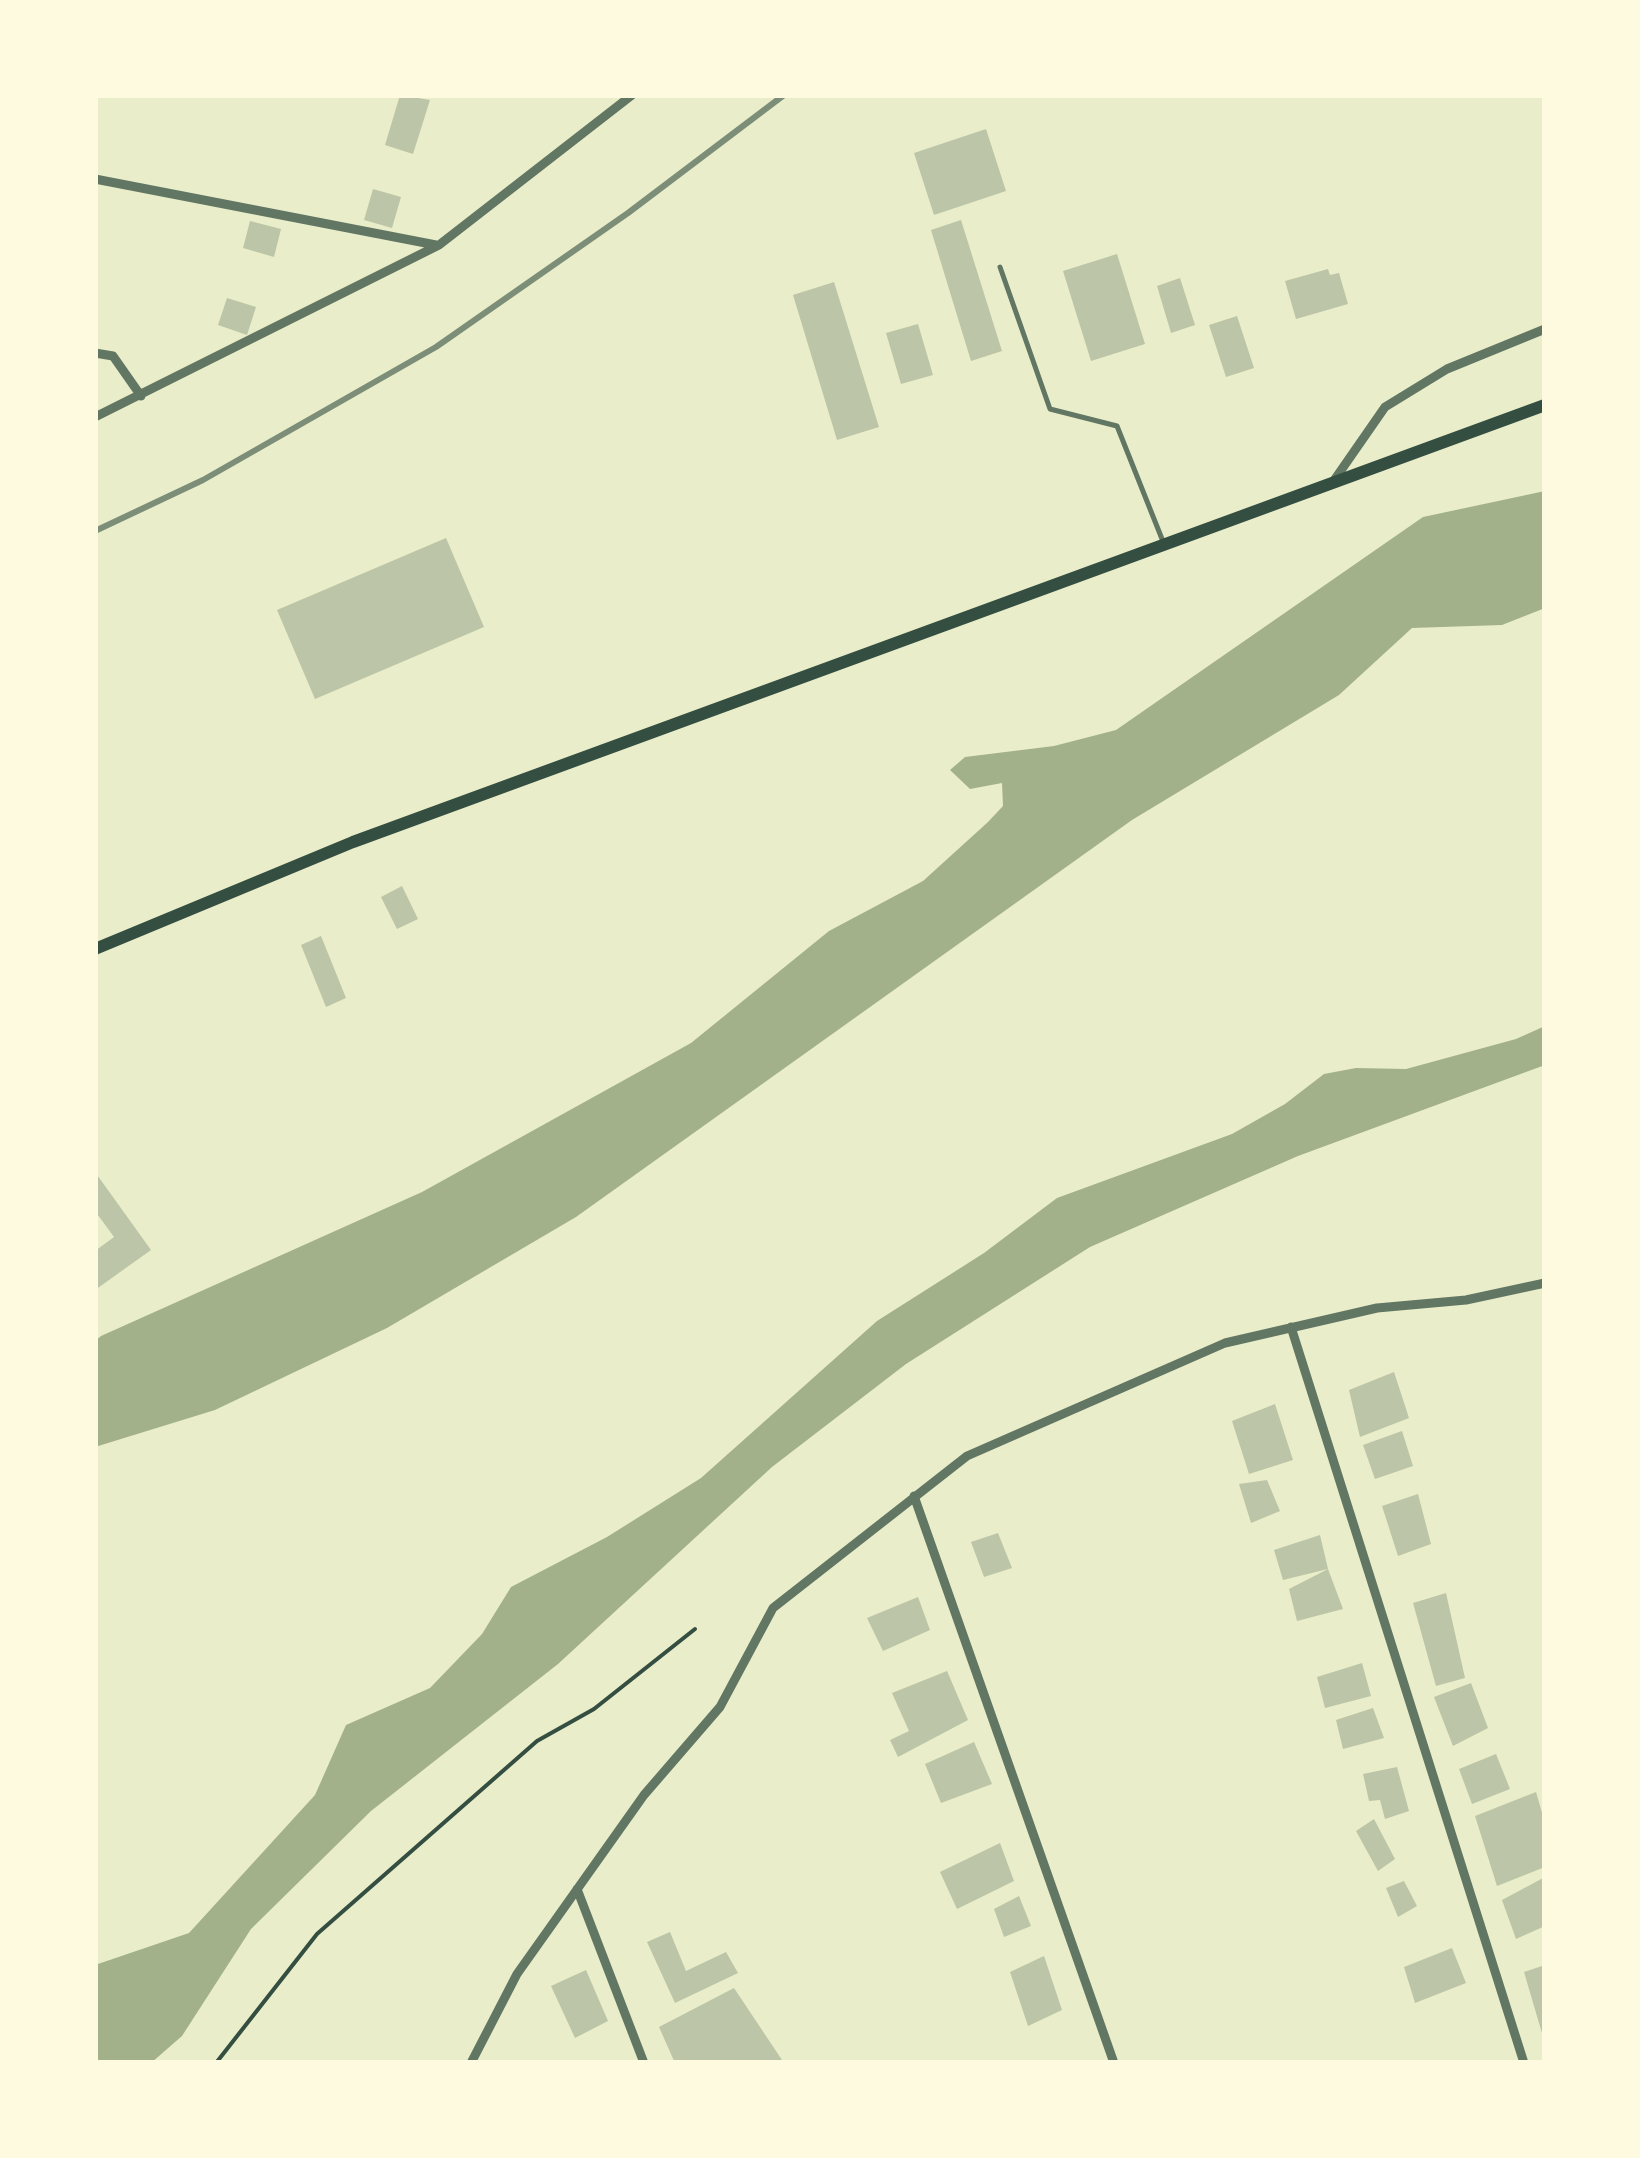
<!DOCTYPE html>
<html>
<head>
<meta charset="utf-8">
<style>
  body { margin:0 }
  #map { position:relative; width:1640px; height:2158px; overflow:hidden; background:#e9edc9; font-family:"Work Sans",sans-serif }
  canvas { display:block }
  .frame { position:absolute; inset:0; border:98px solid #fefae0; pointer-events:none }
</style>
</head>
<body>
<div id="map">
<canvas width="1640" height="2158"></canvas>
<div class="frame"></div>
</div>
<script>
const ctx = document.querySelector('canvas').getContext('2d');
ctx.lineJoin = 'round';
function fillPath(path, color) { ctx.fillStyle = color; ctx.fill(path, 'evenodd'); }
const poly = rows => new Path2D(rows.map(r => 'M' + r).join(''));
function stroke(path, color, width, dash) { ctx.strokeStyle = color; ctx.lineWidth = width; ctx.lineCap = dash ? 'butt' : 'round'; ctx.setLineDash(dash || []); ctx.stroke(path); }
const water = poly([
  [1545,491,1545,608,1502,625,1412,628,1339,695,1132,820,576,1217,387,1328,215,1410,95,1447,95,1341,101,1336,422,1192,691,1043,829,931,923,881,988,822,1003,806,1002,783,970,789,950,770,965,757,1054,746,1116,730,1423,517],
  [1545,1026,1545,1065,1298,1156,1090,1247,906,1364,772,1467,558,1664,371,1811,251,1929,182,2036,151,2063,95,2063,95,1965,189,1933,315,1795,346,1725,430,1688,482,1634,511,1587,607,1537,701,1478,877,1321,984,1253,1057,1198,1232,1134,1285,1104,1324,1074,1356,1068,1406,1069,1516,1039]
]);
const building = poly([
  [400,95,430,100,413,154,385,145],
  [986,129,1006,191,934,215,914,153],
  [373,189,401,197,392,228,364,220],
  [961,220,1002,351,971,361,931,230],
  [250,221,281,229,274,257,243,248],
  [1117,254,1145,344,1091,361,1063,271],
  [1328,269,1330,275,1339,273,1348,304,1296,319,1285,281],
  [1180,278,1195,325,1171,333,1157,286],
  [834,282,879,427,837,440,793,295],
  [227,298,256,307,247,335,218,325],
  [1237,316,1254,368,1226,377,1209,325],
  [918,324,933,375,901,384,886,333],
  [446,538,484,627,315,699,277,610],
  [402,886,418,919,397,929,381,897],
  [321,936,346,998,326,1007,301,945],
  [95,1172,151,1250,95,1290,95,1251,114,1237,95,1211],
  [1394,1372,1409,1418,1360,1437,1349,1390],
  [1275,1404,1293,1460,1249,1474,1232,1421],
  [1402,1431,1413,1466,1375,1479,1363,1445],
  [1267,1480,1280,1511,1251,1523,1239,1484],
  [1418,1494,1431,1544,1398,1556,1382,1506],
  [998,1533,1012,1568,984,1577,971,1542],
  [1320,1535,1328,1569,1283,1580,1274,1550],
  [1328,1569,1343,1609,1297,1621,1289,1589],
  [1446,1593,1465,1678,1436,1686,1413,1603],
  [918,1597,930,1630,883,1651,867,1618],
  [1362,1663,1371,1696,1325,1708,1317,1677],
  [947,1671,968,1720,898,1757,890,1740,909,1731,892,1693],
  [1471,1683,1488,1728,1453,1746,1434,1697],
  [1373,1708,1384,1738,1343,1749,1336,1720],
  [974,1742,992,1784,941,1803,925,1764],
  [1496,1754,1510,1789,1472,1804,1459,1769],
  [1397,1767,1409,1811,1385,1819,1380,1800,1369,1801,1363,1774],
  [1536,1792,1545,1823,1545,1867,1497,1886,1475,1816],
  [1374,1819,1395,1859,1378,1871,1356,1831],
  [1000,1843,1014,1881,957,1909,940,1872],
  [1545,1877,1545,1926,1516,1939,1502,1900],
  [1404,1881,1417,1906,1398,1917,1386,1888],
  [1019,1896,1031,1926,1004,1937,994,1909],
  [670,1932,686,1971,726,1952,738,1973,675,2003,647,1942],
  [1452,1948,1466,1983,1415,2003,1404,1967],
  [1044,1956,1062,2010,1028,2026,1010,1972],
  [1545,1965,1545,2040,1544,2040,1524,1972],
  [586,1970,608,2021,575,2038,551,1986],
  [734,1988,784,2063,675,2063,659,2027]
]);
const path = poly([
  [216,2063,317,1934,537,1741,594,1709,695,1629]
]);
const service = poly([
  [1000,267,1050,409,1117,426,1164,544]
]);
const minor = poly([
  [95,179,436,245],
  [95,353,113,356,141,396],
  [95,417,439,245,632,95],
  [1335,479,1385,407,1447,369,1545,329],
  [1291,1327,1524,2063],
  [914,1496,1114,2063],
  [577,1889,644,2063],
  [471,2063,517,1974,644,1795,720,1707,773,1608,967,1456,1225,1343,1377,1308,1466,1300,1545,1283]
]);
const secondary = poly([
  [95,949,353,842,1545,405]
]);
const rail = poly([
  [95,531,203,480,436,347,628,213,784,95]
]);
fillPath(water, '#a3b18a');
fillPath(building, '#bcc5a7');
stroke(path, '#344e41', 4);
stroke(service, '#617663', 5);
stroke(minor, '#617663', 9);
stroke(secondary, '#344e41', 12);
stroke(rail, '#7c8e77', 6);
</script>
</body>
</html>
